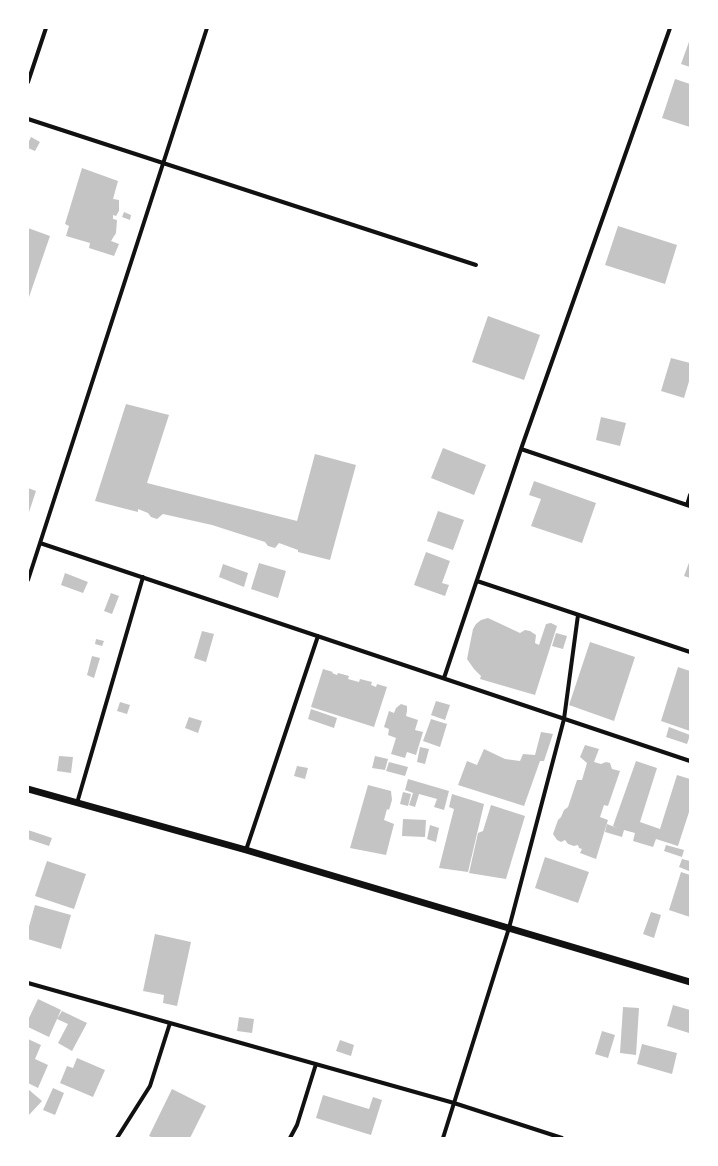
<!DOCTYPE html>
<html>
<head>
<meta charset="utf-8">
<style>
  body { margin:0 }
  #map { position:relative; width:718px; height:1166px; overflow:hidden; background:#fff; font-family:"Source Serif 4",serif }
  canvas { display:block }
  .frame { position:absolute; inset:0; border:29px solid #fff; pointer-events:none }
</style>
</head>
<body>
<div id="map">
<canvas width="718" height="1166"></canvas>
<div class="frame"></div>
</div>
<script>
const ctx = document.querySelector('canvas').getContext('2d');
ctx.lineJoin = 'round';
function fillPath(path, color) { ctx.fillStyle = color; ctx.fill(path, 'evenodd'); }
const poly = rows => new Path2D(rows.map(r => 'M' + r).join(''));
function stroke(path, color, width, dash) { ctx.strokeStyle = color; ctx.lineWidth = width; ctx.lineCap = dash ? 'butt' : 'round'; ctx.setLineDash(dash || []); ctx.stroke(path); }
const building = poly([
  [690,39,690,67,681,64],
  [675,79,690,84,690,127,662,118],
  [31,137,40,142,35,151,28,148,28,143],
  [82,168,118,181,113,199,119,200,119,211,116,216,113,215,113,219,117,220,116,233,111,241,119,244,114,256,89,248,90,243,66,236,69,226,65,224],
  [124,212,131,215,130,220,122,217],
  [618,226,677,245,665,284,605,265],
  [28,228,50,236,28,300],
  [488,316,540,335,524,380,472,362],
  [671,358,690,363,690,378,684,398,661,391],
  [126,404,169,415,147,483,297,521,315,454,356,465,330,560,298,552,298,550,279,543,275,548,268,546,265,542,212,525,163,514,157,519,151,517,148,513,138,509,138,512,95,501],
  [601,417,626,423,620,446,596,440],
  [443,448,486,465,474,495,431,478],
  [534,481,596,503,582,543,531,526,541,499,529,495],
  [28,488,36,491,29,512,28,511],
  [438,511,464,520,453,550,427,541],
  [426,552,450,561,442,583,449,585,445,596,414,585],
  [690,560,690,578,684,576],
  [259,563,286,571,278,598,251,589],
  [223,564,248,573,244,587,219,577],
  [65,573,88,582,83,593,61,585],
  [111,593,119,596,112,614,104,611],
  [488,618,520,633,525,630,530,631,536,635,535,643,539,645,546,624,551,623,557,626,535,695,480,679,481,676,474,669,467,659,473,629,476,624,481,620],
  [202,631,214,634,206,662,194,658],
  [556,633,567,636,563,649,552,646],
  [96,639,104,641,102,646,95,644],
  [590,642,635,657,614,721,569,705],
  [92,656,100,658,94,678,87,675],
  [678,667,690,671,690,731,661,721],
  [323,669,333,672,332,673,337,675,338,673,349,676,348,679,359,682,360,679,372,682,371,685,376,687,377,684,387,687,374,727,311,707],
  [436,701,450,705,445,720,431,715],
  [120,702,130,705,127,714,117,711],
  [401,704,407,706,407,711,406,716,418,720,415,730,423,732,416,755,407,752,405,758,391,754,396,738,388,735,389,729,384,727,389,711,394,713,396,708],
  [311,709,337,718,334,728,308,719],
  [189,717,202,721,198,733,185,728],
  [431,719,447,724,440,747,423,741],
  [669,727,690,735,687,744,666,737],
  [541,732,553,734,544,761,540,761,524,806,458,785,467,761,477,765,484,749,505,759,520,761,523,754,535,755],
  [585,745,599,749,594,762,601,764,606,762,610,763,612,769,620,771,608,806,604,805,600,817,608,820,596,859,580,853,582,849,579,848,578,845,574,846,568,844,565,840,561,842,557,840,553,834,558,820,561,817,564,810,568,807,577,780,582,780,587,763,580,757],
  [420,747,429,749,425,764,417,762],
  [59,756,73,757,71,773,57,771],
  [375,756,388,759,385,770,372,768],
  [636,761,657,768,640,822,660,829,677,775,690,779,690,809,678,846,656,839,653,847,633,841,635,833,624,830,622,837,605,832,607,824,617,828,613,826],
  [389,762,408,767,405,776,386,771],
  [297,766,308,768,305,779,294,776],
  [408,779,449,791,444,810,434,807,437,799,419,794,415,807,409,805,413,793,405,790],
  [368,785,391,791,392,800,389,810,387,809,384,820,394,824,386,855,350,848],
  [403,792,411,794,408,806,400,804],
  [452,794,484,804,468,872,439,868,454,809,449,807],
  [491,805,525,816,506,879,469,873,478,833,483,831],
  [403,819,426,820,425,837,402,836],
  [430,825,439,828,436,842,427,839],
  [28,830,52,838,49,846,28,839],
  [666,845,684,850,682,857,664,851],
  [545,857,589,872,578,903,535,888],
  [682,859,690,861,689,871,679,867],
  [47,861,86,874,74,909,35,896],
  [681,872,690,875,690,917,669,910],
  [35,905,71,915,61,949,28,939,28,930],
  [651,912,661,915,654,938,643,934],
  [155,934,191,942,177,1006,163,1003,164,995,143,991],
  [38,999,61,1010,49,1037,28,1027,28,1020],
  [673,1005,690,1010,690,1029,689,1033,667,1026],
  [623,1007,639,1008,636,1055,620,1053],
  [62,1011,87,1023,72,1051,58,1043,68,1024,57,1019],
  [239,1017,254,1019,252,1033,237,1031],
  [602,1031,615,1035,608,1058,595,1054],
  [28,1039,41,1045,35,1059,48,1065,38,1088,28,1083],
  [340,1040,354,1045,351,1056,336,1051],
  [642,1044,677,1053,672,1074,637,1064],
  [77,1058,105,1070,93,1097,60,1083,67,1066,73,1068],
  [53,1088,64,1093,55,1115,43,1110],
  [28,1089,42,1101,28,1116],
  [172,1089,206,1106,190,1138,154,1138,149,1136],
  [323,1095,369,1109,373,1097,382,1100,371,1135,316,1118]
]);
const minor = poly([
  [28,82,46,28],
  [28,119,476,265],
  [521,449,690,506],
  [687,505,690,495],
  [40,543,690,761],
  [28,580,207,28],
  [477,581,690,652],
  [444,678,521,449,670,28],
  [77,803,143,577],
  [246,850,318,636],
  [28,983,454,1103,562,1138],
  [117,1138,150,1086,170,1023],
  [290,1138,297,1125,316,1064],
  [443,1138,509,928,564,719,578,615]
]);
const tertiary = poly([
  [28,789,246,850,690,982]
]);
fillPath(building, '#c4c4c4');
stroke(minor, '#111', 4);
stroke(tertiary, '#111', 7);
</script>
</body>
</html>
